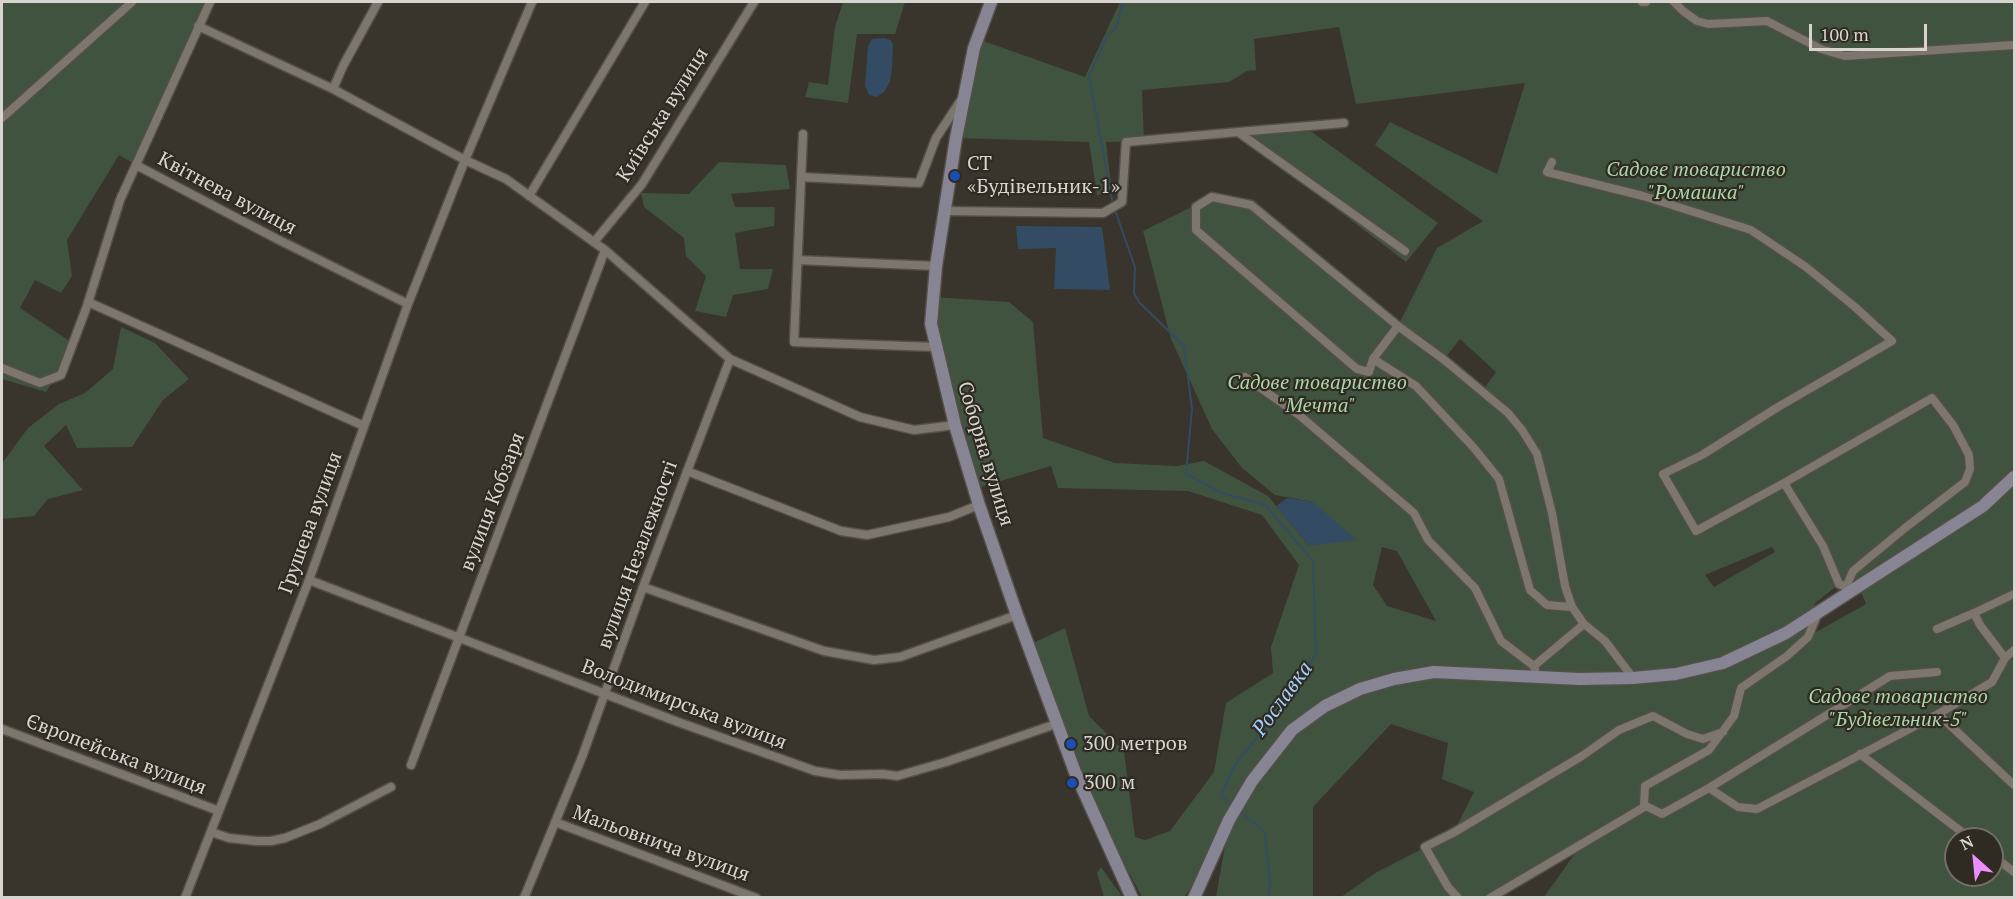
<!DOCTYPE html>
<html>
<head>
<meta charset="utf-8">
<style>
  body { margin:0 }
  #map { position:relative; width:2016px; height:899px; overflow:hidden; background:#39342c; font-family:"PT Serif",serif }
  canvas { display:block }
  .frame { position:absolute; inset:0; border:3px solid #d8d5d0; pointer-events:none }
  .north { position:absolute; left:1944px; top:827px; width:60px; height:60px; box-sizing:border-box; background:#2f2a22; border:2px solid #736e68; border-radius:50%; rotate:333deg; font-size:16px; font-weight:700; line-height:24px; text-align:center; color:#d8d5d0 }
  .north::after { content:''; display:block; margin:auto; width:21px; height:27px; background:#ea8dfd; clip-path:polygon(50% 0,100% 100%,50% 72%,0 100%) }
  .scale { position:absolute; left:1809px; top:24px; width:118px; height:27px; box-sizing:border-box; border:3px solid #d8d5d0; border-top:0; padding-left:8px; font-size:18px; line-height:21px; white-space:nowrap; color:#d8d5d0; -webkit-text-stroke:4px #2f2a22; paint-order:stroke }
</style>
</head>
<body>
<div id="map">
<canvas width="2016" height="899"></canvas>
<div class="frame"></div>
<div class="north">N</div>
<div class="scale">100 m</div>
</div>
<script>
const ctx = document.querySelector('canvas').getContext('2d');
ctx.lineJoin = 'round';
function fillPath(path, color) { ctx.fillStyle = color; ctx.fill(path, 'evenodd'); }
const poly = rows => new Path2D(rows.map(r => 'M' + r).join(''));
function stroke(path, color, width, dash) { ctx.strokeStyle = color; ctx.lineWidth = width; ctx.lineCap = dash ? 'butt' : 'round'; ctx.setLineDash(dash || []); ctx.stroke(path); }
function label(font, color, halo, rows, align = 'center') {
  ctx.font = font + ' "PT Serif",serif'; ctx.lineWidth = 4.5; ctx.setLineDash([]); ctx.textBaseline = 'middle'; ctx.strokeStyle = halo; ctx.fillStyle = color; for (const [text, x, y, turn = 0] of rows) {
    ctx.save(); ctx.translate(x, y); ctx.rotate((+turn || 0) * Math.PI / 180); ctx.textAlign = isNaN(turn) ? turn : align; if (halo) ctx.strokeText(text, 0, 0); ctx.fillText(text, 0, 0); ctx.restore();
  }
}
const green = poly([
  [2,2,209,2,136,165,119,155,67,240,72,276,61,293,35,280,20,308,77,346,46,392,2,379],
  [843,2,905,2,895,34,857,34,848,103,805,97,809,82,828,85,835,27],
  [1120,2,2014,2,2014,656,2012,653,2008,655,2014,662,2014,897,1544,897,1581,845,1490,897,1341,897,1377,872,1453,833,1474,792,1442,779,1448,743,1391,724,1313,807,1313,897,1216,897,1229,823,1209,864,1184,897,1142,897,1075,772,1027,646,1065,628,1089,716,1124,751,1135,837,1145,840,1170,831,1214,772,1226,703,1273,673,1271,647,1299,565,1262,515,1188,491,1058,488,1051,466,974,489,945,388,933,297,1009,302,1033,322,1043,438,1115,463,1177,466,1204,461,1268,496,1309,546,1313,502,1275,495,1242,468,1212,429,1171,339,1143,231,1212,197,1251,205,1398,326,1437,248,1483,221,1375,145,1390,122,1497,174,1525,83,1356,104,1339,27,1254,39,1256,70,1247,71,1229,82,1142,90,1144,141,1106,142,1112,193,1097,195,1089,142,956,138,978,39,1085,77],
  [1460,339,1496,372,1483,390,1444,359],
  [1382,547,1397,551,1436,621,1387,606,1373,585],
  [1772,547,1775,552,1714,587,1705,575],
  [1853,573,1866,604,1809,636,1818,612,1814,604],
  [1956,839,1992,839,1992,875,1956,875],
  [1309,130,1438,223,1406,262,1237,133],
  [719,162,786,165,790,189,731,194,735,207,775,207,774,226,735,233,740,269,773,269,768,289,733,295,726,317,695,311,706,276,686,256,684,238,644,207,641,193,689,194],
  [121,327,155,343,189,379,163,400,132,447,77,448,66,425,44,446,83,490,48,499,34,516,2,519,2,467,3,462,28,428,59,404,85,393,113,369],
  [1101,867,1119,892,1122,897,1104,897,1097,873]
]);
const water = poly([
  [884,38,891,40,893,45,892,68,890,81,885,91,877,97,869,95,865,86,868,46,872,39],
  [1016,226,1102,227,1110,290,1054,289,1056,248,1018,249],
  [1288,498,1313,502,1357,540,1309,546,1276,506]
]);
const stream = poly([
  [1112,200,1089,76,1107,36,1116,28,1123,2],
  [1116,213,1135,267,1134,293,1139,302,1184,346,1192,409,1186,474,1222,493,1265,505,1313,561,1316,654,1280,711,1235,764,1221,796,1228,801],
  [1239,811,1265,832,1270,884,1268,898]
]);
const street = poly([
  [1642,2,1646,2],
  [1674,2,1683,11,1697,21,1708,24,1767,21,1821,49,1845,56,2014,45],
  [198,26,333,89,465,160,506,179,605,250,730,359,860,417,914,430,955,425],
  [333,89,343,66,378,2],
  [2,118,132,2],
  [1238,132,1344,123],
  [803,134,794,342,935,347],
  [1552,162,1547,172,1643,196,1751,230,1806,267,1855,307,1892,341,1778,407,1702,455,1663,474,1696,531,1784,483,1932,398,1953,425,1969,455,1970,469,1965,482,1905,528,1853,571,1846,587,1849,593],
  [136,165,275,238,408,304],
  [801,177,919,183,936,138,961,100],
  [529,196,645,2],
  [944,211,1103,213,1122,202,1126,142,1238,132,1405,251],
  [594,242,642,184,754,2],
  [798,260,936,266],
  [88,302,364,426],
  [1398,326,1373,359,1369,372,1357,369,1196,230,1196,207,1212,197,1251,205,1398,326,1443,359,1508,413,1522,430,1537,454,1552,513,1565,586,1572,607,1584,624,1605,641,1633,678],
  [1373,359,1416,386,1474,448,1499,479,1530,590,1547,605,1572,607],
  [2,368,40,383,61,375,87,306,120,200,210,2],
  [1245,377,1299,415,1414,513,1428,540,1475,588,1501,641,1534,666],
  [687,471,841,531,867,535,949,517,979,505],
  [1784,483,1823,546,1839,584,1846,587],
  [309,580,678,722,815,771,840,775,883,774,897,776,946,762,1056,724],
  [643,587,824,651,874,660,900,657,1017,615],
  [1818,613,1808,637,1787,656,1741,688,1734,716,1709,750,1645,786,1644,805,1662,814,1709,788,1890,676,1937,672],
  [1937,629,1974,613],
  [2005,658,1980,625,1974,613,2014,594],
  [1535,670,1534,666,1584,624],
  [1938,714,2014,785],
  [2,729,219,811],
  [1860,754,1971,839],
  [411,765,605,250],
  [1709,788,1738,807,1757,809,1938,714,1992,682,2005,658,2014,650],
  [555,822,756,898],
  [211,832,229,838,256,841,271,841,285,838,320,824,391,787],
  [1992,855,2014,872],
  [185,898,309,580,408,304,465,160,532,2],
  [524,898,582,757,643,587,730,359],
  [1458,898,1448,887,1425,847,1453,833,1582,756,1619,730,1653,716,1687,734,1703,739,1723,732],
  [1490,898,1646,806]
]);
const secondary = poly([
  [991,2,974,48,956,138,936,266,931,324,955,425,979,505,1017,615,1075,772,1132,898],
  [1194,898,1229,820,1252,781,1292,730,1325,706,1360,689,1394,679,1434,672,1580,679,1633,678,1676,674,1723,663,1786,633,1983,506,2014,477]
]);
const markers = [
  [955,176,6,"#1a4fb4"],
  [1071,744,6,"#1a4fb4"],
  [1072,783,6,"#1a4fb4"]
];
const streetNames = [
  ["Київська вулиця",663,115,-58],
  ["Квітнева вулиця",227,194,28],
  ["Соборна вулиця",985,454,73],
  ["вулиця Кобзаря",493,502,-69],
  ["Грушева вулиця",311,523,-70],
  ["вулиця Незалежності",638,555,-70],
  ["Володимирська вулиця",684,705,21],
  ["Європейська вулиця",116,755,21],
  ["Мальовнича вулиця",661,844,20]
];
const poiNames = [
  ["СТ",967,164],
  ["«Будівельник-1»",967,187],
  ["300 метров",1083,744],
  ["300 м",1084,783]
];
const parkNames = [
  ["Садове товариство",1696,170],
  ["\"Ромашка\"",1696,193],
  ["Садове товариство",1317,383],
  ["\"Мечта\"",1317,406],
  ["Садове товариство",1898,697],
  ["\"Будівельник-5\"",1898,720]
];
const waterNames = [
  ["Рославка",1283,699,-54]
];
fillPath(green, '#40533f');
fillPath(water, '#344c63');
stroke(stream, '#344c63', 2);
stroke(street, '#544f49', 11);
stroke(secondary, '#544f49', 15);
stroke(street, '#7d766d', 8);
stroke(secondary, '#878493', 12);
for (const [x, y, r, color] of markers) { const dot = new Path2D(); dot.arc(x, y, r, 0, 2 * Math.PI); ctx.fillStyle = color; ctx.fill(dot); stroke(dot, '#2f2a22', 2); }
label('20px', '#d8d5d0', '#2f2a22', streetNames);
label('20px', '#d8d5d0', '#2f2a22', poiNames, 'left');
label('italic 20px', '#abd6a7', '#2f2a22', parkNames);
label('italic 21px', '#a3d0fd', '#2f2a22', waterNames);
</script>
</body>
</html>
